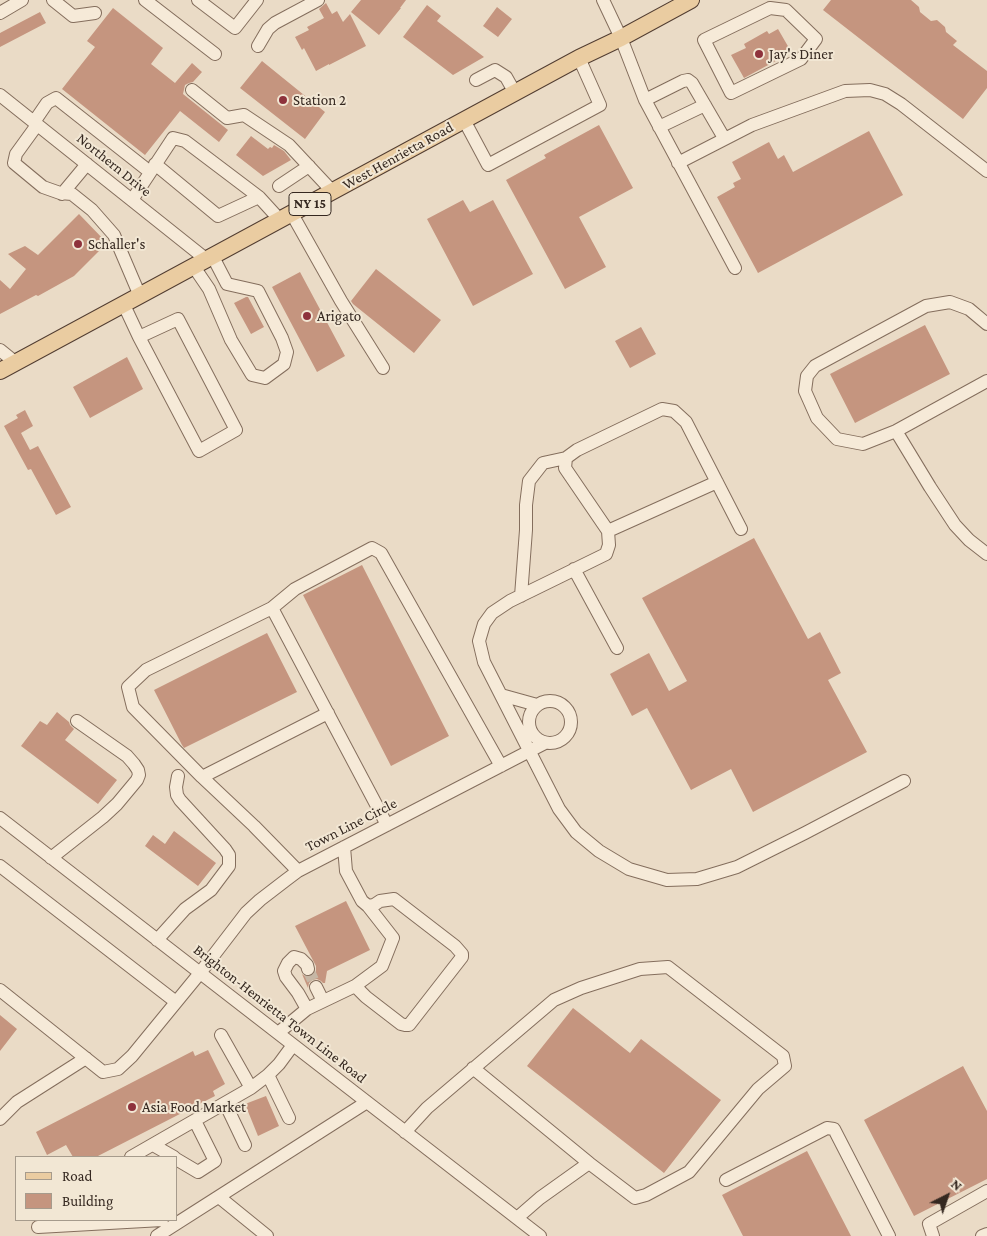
<!DOCTYPE html>
<html>
<head>
<meta charset="utf-8">
<style>
  body { margin:0 }
  #map { position:relative; width:987px; height:1236px; overflow:hidden; background:#eadbc6; font-family:"Crimson Pro",serif }
  canvas { display:block }
  .legend { position:absolute; left:15px; top:1156px; width:162px; height:65px; box-sizing:border-box; background:#f2e7d4; border:1px solid #a69b8c; margin:0; padding:6px 9px; list-style:none; font-size:15px; color:#352820 }
  .legend li { display:flex; align-items:center; gap:10px; height:25px }
  .legend b { width:25px; border:1px solid #a69b8c }
  .north { position:absolute; left:922px; top:1171px; width:50px; height:50px; -webkit-text-stroke:4px #f2e7d4; paint-order:stroke; rotate:41deg; font-size:14px; font-weight:700; line-height:20px; text-align:center; color:#352820 }
  .north::after { content:''; display:block; margin:auto; width:18px; height:22px; background:#352820; clip-path:polygon(50% 0,100% 100%,50% 72%,0 100%) }
</style>
</head>
<body>
<div id="map">
<canvas width="987" height="1236"></canvas>
<ul class="legend">
<li><b style="height:6px;background:#eacca1"></b>Road</li>
<li><b style="height:14px;background:#c5957f"></b>Building</li>
</ul>
<div class="north">N</div>
</div>
<script>
const ctx = document.querySelector('canvas').getContext('2d');
ctx.lineJoin = 'round';
function fillPath(path, color) { ctx.fillStyle = color; ctx.fill(path, 'evenodd'); }
const poly = rows => new Path2D(rows.map(r => 'M' + r).join(''));
function stroke(path, color, width, dash) { ctx.strokeStyle = color; ctx.lineWidth = width; ctx.lineCap = dash ? 'butt' : 'round'; ctx.setLineDash(dash || []); ctx.stroke(path); }
function label(font, color, halo, rows, align = 'center') {
  ctx.font = font + ' "Crimson Pro",serif'; ctx.lineWidth = 4; ctx.setLineDash([]); ctx.textBaseline = 'middle'; ctx.strokeStyle = halo; ctx.fillStyle = color; for (const [text, x, y, turn = 0] of rows) {
    ctx.save(); ctx.translate(x, y); ctx.rotate((+turn || 0) * Math.PI / 180); ctx.textAlign = isNaN(turn) ? turn : align; if (halo) ctx.strokeText(text, 0, 0); ctx.fillText(text, 0, 0); ctx.restore();
  }
}
const building = poly([
  [361,0,406,0,400,8,401,8,379,35,351,12],
  [831,0,911,0,919,7,920,12,931,21,937,20,945,27,946,32,957,41,953,45,987,71,987,88,963,119,823,10],
  [326,3,332,14,337,11,343,22,350,14,366,46,329,65,329,64,316,71,304,48,302,50,295,37,309,30,307,27,324,18,319,9],
  [427,5,441,16,437,21,484,57,453,75,403,37],
  [497,7,512,19,498,37,483,26],
  [113,8,163,48,151,64,175,83,192,63,202,72,193,82,189,83,185,85,183,94,228,130,219,142,180,111,145,155,62,89,95,47,87,41],
  [40,12,46,23,0,47,0,33],
  [778,29,789,48,782,52,785,56,744,78,731,55,746,48,744,44,767,31,769,34],
  [262,61,325,112,305,139,240,88],
  [599,125,633,188,579,217,606,267,565,289,506,180,546,158,544,155],
  [869,131,903,195,758,273,717,197,735,187,733,183,741,179,732,162,769,142,778,159,784,155,793,172],
  [251,136,268,149,270,147,272,148,274,145,284,151,291,160,263,176,236,155],
  [463,200,470,212,493,200,533,274,473,306,427,219],
  [79,214,107,243,74,276,38,296,36,295,0,314,0,280,10,289,26,269,8,254,25,246,38,255],
  [376,269,441,320,414,353,353,304,351,301],
  [300,272,345,356,317,372,272,287],
  [246,297,248,297,264,327,251,334,234,303],
  [925,325,950,374,855,423,830,374],
  [641,327,656,354,630,368,615,341],
  [127,357,143,389,90,418,73,387],
  [25,410,33,426,21,433,30,450,38,446,71,507,56,515,31,469,28,470,4,426,18,418,16,415],
  [754,538,808,639,820,632,841,673,828,680,867,752,753,812,731,769,691,790,647,708,632,716,610,674,649,653,669,691,687,681,642,598],
  [362,565,449,736,391,766,303,595],
  [267,633,297,692,184,748,182,745,154,690],
  [57,712,69,722,70,725,74,729,65,740,117,780,98,804,21,746,40,721,47,725],
  [174,831,216,863,198,886,145,846,153,835,165,844],
  [346,901,370,950,327,971,325,983,323,983,321,981,317,979,312,980,309,983,308,988,302,974,306,977,313,975,316,972,316,966,295,926],
  [573,1008,630,1053,641,1039,721,1100,664,1173,527,1066],
  [0,1015,17,1029,0,1051],
  [208,1050,225,1084,213,1091,215,1096,96,1157,73,1157,66,1145,47,1155,36,1132,193,1051,195,1056],
  [963,1066,987,1111,987,1179,914,1216,864,1120],
  [266,1096,279,1126,258,1136,245,1104],
  [807,1151,851,1236,743,1236,722,1195]
]);
const minorTunnel = poly([
  [308,969,316,987]
]);
const minor = poly([
  [53,0,73,16,95,13],
  [145,0,215,54],
  [198,0,235,28,257,0],
  [603,0,621,38,645,100,735,268],
  [770,8,786,10,816,39,801,59,731,93,704,40,770,8],
  [0,13,22,0],
  [258,46,268,29,275,23,318,0],
  [476,80,495,70,506,77,515,93],
  [192,90,227,118,244,115,289,145,333,192],
  [0,95,207,260],
  [645,100,683,81,688,80,692,83,724,138],
  [464,120,488,165,600,105,579,58],
  [34,122,47,103,56,98,150,172],
  [37,125,16,154,14,163,43,187,60,193,72,194,92,210,114,235,140,296],
  [659,127,705,105],
  [678,163,752,125,845,91,870,90,885,94,901,104,987,171],
  [155,164,218,216,259,197],
  [279,186,309,166],
  [62,194,87,164],
  [132,200,173,138,185,141,259,197,280,220],
  [292,214,341,301,383,368],
  [194,267,209,289,231,340,252,375,265,378,284,364,287,352,282,338,258,291,227,284,213,257],
  [124,305,139,337,199,451,236,430,178,319,139,337],
  [987,324,969,309,950,302,926,306,815,366,807,376,805,391,817,418,837,439,863,444,896,431,987,381],
  [0,350,16,363],
  [896,431,930,487,955,525,969,540,987,554],
  [741,529,686,422,674,411,662,409,577,450,566,458,565,468,608,531,609,545,606,554,510,601,492,613,484,624,479,641,484,662,559,809,576,832,599,851,629,869,667,880,697,879,737,867,805,833,904,781],
  [608,531,717,482],
  [574,569,617,648],
  [521,596,526,530,526,505,529,481,543,463,566,458],
  [272,608,387,825],
  [501,695,537,705],
  '529 722a21 21 0 1 1 42 0a21 21 0 1 1-42 0Z',
  [202,777,328,713],
  [0,818,540,1236],
  [51,858,103,817,117,804,137,780,139,775,138,770,134,764,127,756,77,721],
  [0,866,176,1002],
  [298,871,254,826,202,777,133,707,128,687,146,670,272,608,295,589,372,548,381,553,501,766],
  [157,940,185,909,211,890,229,866,229,855,225,849,180,800,177,795,176,787,178,776],
  [355,986,382,966,393,938,368,906],
  [316,987,323,1001],
  [0,990,103,1072,118,1069,132,1056,200,973,246,913,260,900,286,880,298,871,545,743],
  [307,1009,298,993,286,977,284,971,288,963,294,957,301,959,307,965,308,969],
  [278,1033,307,1009,355,986,366,997,401,1024,405,1025,409,1025,462,957,462,954,455,946,394,899,380,901,374,905,368,906,362,901,346,871,344,847],
  [221,1035,251,1088],
  [473,1068,589,1163],
  [268,1075,289,1118],
  [225,1103,245,1145],
  [0,1119,17,1102,86,1058],
  [405,1132,427,1108,554,1000,581,988,640,969,668,967,783,1056,785,1066,758,1089,689,1172,646,1195,635,1198,589,1163,540,1198,517,1218],
  [153,1145,174,1157],
  [131,1157,251,1088,268,1075,279,1064,293,1045],
  [176,1159,198,1172,215,1161,195,1121],
  [726,1180,827,1128,834,1129,889,1236],
  [219,1197,267,1236],
  [38,1227,162,1220],
  [157,1236,367,1102],
  [933,1236,929,1224,987,1191],
  [982,1236,987,1234]
]);
const major = poly([
  [0,371,579,58,621,38,691,0]
]);
const markers = [
  [759,54,5,"#8e323c"],
  [283,100,5,"#8e323c"],
  [78,244,5,"#8e323c"],
  [307,316,5,"#8e323c"],
  [132,1107,5,"#8e323c"]
];
const shields = [
  [310,204,42]
];
const shieldNames = [
  ["NY 15",310,204]
];
const poiNames = [
  ["Jay's Diner",769,54],
  ["Station 2",293,100],
  ["Schaller's",88,244],
  ["Arigato",317,316],
  ["Asia Food Market",142,1107]
];
const streetNames = [
  ["West Henrietta Road",398,156,-29],
  ["Northern Drive",114,165,39],
  ["Town Line Circle",351,825,-27],
  ["Brighton-Henrietta Town Line Road",280,1014,38]
];
fillPath(building, '#c5957f');
stroke(minorTunnel, '#c6b7a5', 12, [12, 6]);
stroke(minor, '#846e5d', 14);
stroke(major, '#523d31', 18);
stroke(minor, '#f6ead8', 12);
stroke(major, '#eacca1', 16);
for (const [x, y, r, color] of markers) { const dot = new Path2D(); dot.arc(x, y, r, 0, 2 * Math.PI); ctx.fillStyle = color; ctx.fill(dot); stroke(dot, '#f2e7d4', 2); }
for (const [x, y, w] of shields) { const box = new Path2D(); box.roundRect(x - w / 2, y - 11.5, w, 23, 4); ctx.fillStyle = '#f2e7d4'; ctx.fill(box); stroke(box, '#352820', 1); }
label('bold 14px', '#352820', null, shieldNames);
label('15px', '#352820', '#f2e7d4', poiNames, 'left');
label('15px', '#352820', '#f2e7d4', streetNames);
</script>
</body>
</html>
